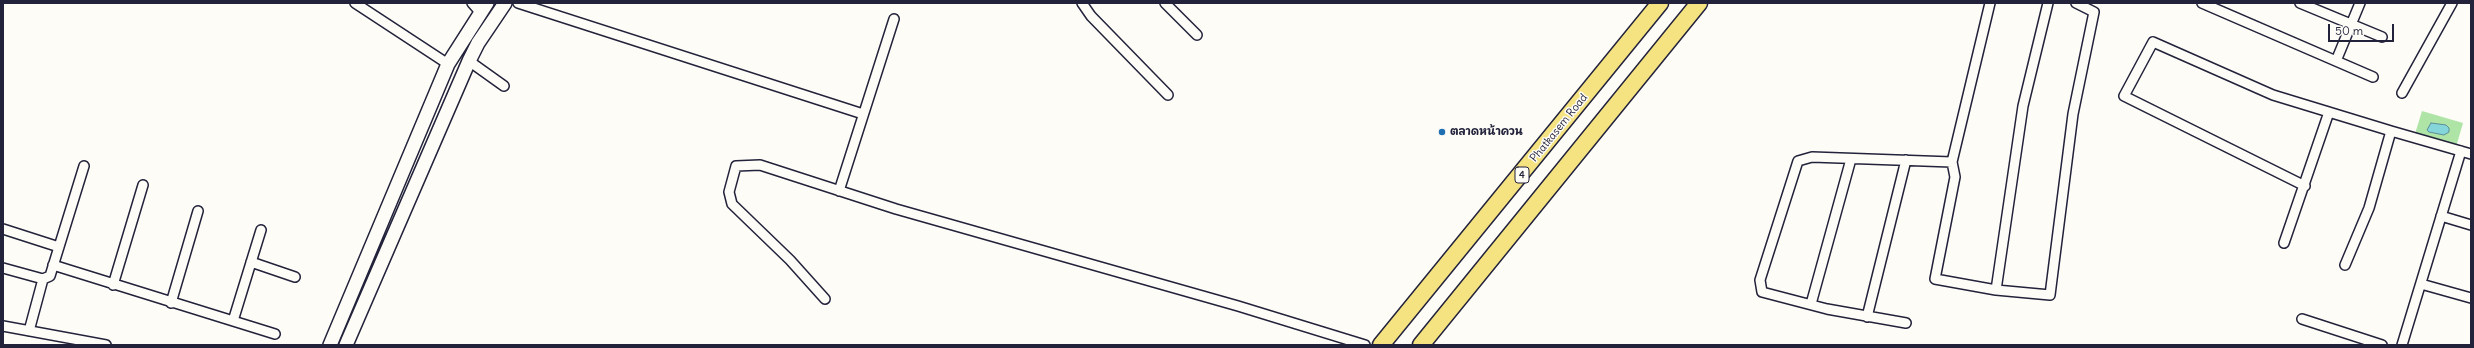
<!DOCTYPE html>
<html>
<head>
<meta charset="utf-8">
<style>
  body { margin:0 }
  #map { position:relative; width:2474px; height:348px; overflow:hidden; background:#fdfcf7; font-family:Delius,sans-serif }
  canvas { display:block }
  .frame { position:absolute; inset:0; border:4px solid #22223b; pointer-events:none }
  .scale { position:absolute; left:2328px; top:24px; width:66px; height:18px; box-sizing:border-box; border:2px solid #22223b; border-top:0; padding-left:5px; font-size:12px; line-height:14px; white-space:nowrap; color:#22223b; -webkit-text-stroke:3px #fdfcf7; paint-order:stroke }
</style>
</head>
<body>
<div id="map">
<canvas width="2474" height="348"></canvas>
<div class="frame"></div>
<div class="scale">50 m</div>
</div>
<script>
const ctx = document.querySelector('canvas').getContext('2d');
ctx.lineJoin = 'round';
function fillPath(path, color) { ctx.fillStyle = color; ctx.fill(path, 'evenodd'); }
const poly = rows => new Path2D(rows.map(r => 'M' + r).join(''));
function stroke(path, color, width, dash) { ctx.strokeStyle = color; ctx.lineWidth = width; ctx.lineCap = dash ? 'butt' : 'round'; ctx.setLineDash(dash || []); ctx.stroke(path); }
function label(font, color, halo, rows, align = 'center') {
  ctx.font = font + ' Delius,"Playpen Sans Thai",sans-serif'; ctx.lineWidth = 3; ctx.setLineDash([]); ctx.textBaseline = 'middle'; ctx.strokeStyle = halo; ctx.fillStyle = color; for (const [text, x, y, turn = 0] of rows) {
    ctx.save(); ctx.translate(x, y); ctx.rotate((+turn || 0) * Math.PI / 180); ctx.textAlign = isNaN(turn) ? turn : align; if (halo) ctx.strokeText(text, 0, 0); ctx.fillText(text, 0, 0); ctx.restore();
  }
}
const green = poly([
  [2422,111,2463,123,2456,147,2415,134]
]);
const water = poly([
  [2431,123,2446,125,2449,128,2449,132,2444,135,2429,132,2427,130,2431,123]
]);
const minor = poly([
  [355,3,448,64],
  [472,3,480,12],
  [518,3,863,114],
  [1082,3,1091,16,1168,95],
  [1165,3,1197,35],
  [1990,3,1952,162,1955,177,1935,279,1996,290,2050,295,2073,114,2094,12,2076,3],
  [2202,3,2373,77],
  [2300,3,2382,37],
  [469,61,504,86],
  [2336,61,2360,3],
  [2402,93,2452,3],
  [2391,131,2471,154],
  [2305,186,2124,96,2153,42,2273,95,2391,131,2369,208,2345,265],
  [839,191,894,19],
  [2441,216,2471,225],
  [3,229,59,247],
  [2284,243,2329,112],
  [251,262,295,277],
  [53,265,275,334],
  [3,268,43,279,50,276,84,166],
  [2421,284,2471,298],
  [113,285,143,185],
  [1996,290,2023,106,2048,3],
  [825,299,790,260,732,204,729,192,736,166,760,165,896,209,1238,306,1365,345],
  [171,303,198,211],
  [1811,304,1851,159],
  [1867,317,1906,160],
  [2302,319,2382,345],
  [233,321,261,230],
  [1906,323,1827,309,1762,292,1760,280,1798,161,1812,157,1952,162],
  [3,326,106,345],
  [29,331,43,279],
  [2402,345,2461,151]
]);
const secondary = poly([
  [330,345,448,64,487,3],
  [346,345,469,61,478,43,505,3]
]);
const trunk = poly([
  [1381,345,1660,3],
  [1421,345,1699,3]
]);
const markers = [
  [1442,132,4,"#1f6fb2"]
];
const shields = [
  [1522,175,14]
];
const shieldNames = [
  ["4",1522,175]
];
const streetNames = [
  ["Phatkasem Road",1559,128,-51]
];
const poiNames = [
  ["ตลาดหน้าควน",1450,132]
];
fillPath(green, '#aee4a6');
fillPath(water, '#84d6da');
stroke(water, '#5d8e9a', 1);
stroke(minor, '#22223b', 12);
stroke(secondary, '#22223b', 16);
stroke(trunk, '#22223b', 19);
stroke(minor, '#fdfcf7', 9);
stroke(secondary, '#fdfcf7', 13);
stroke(trunk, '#f5e382', 16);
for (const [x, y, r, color] of markers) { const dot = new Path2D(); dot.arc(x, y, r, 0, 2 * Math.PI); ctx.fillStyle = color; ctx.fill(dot); stroke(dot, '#fdfcf7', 1.5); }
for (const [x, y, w] of shields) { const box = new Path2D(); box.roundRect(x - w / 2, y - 8, w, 16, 3); ctx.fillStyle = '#fdfcf7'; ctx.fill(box); stroke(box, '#22223b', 1); }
label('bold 10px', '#22223b', null, shieldNames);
label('11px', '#22223b', '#fdfcf7', streetNames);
label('bold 11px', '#22223b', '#fdfcf7', poiNames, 'left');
</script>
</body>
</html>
